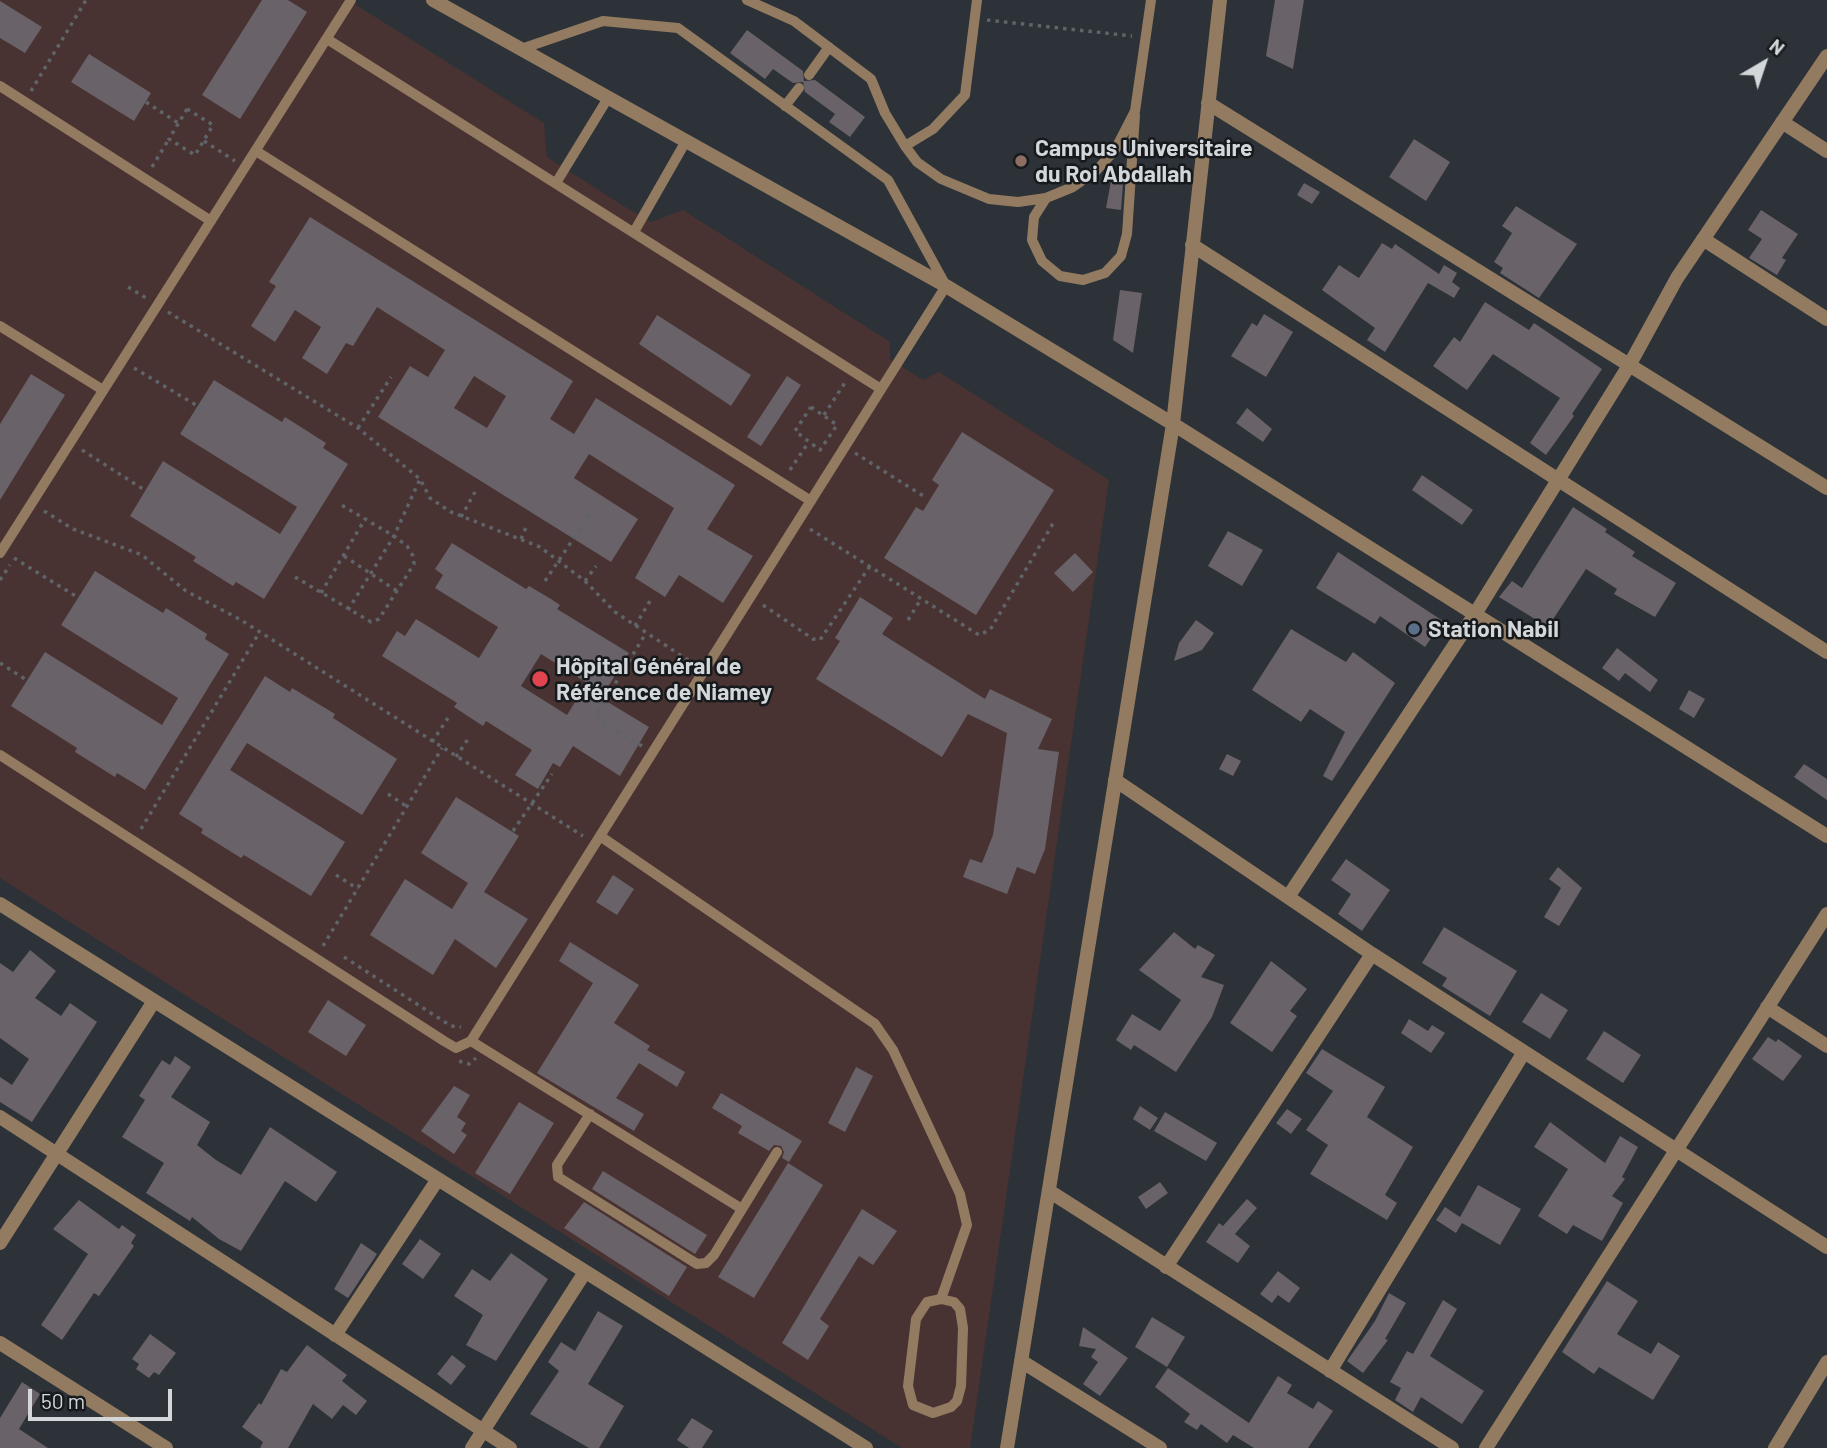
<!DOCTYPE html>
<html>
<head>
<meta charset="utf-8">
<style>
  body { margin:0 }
  #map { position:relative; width:1827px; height:1448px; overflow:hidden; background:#2c3237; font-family:Barlow,sans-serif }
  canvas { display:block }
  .north { position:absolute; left:1729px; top:28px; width:70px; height:70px; -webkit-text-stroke:5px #171a1c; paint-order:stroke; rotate:39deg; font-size:19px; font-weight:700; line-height:28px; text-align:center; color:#d3d7da }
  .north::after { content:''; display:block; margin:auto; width:24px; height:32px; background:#d3d7da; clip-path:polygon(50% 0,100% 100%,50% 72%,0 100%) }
  .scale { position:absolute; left:28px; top:1389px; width:144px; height:32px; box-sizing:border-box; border:4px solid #d3d7da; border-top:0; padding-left:9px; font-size:21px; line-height:24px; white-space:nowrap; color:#d3d7da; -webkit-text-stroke:5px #171a1c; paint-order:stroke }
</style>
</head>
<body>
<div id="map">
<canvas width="1827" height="1448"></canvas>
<div class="north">N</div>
<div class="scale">50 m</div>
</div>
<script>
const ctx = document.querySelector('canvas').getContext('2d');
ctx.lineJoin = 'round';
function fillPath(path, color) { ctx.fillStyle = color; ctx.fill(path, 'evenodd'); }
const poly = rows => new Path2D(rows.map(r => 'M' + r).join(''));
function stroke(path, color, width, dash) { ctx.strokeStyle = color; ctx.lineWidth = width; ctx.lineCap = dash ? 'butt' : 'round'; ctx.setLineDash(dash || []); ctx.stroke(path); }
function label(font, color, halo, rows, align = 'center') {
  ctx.font = font + ' Barlow,sans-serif'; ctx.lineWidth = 5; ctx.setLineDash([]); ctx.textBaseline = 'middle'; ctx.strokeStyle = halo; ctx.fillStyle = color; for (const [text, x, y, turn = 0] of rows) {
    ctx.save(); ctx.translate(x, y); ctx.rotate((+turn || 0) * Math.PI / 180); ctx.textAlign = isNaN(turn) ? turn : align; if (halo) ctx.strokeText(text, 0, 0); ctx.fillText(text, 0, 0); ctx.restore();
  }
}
const medical = poly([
  [0,0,348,0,544,123,547,157,622,205,651,222,683,210,890,342,890,359,923,380,939,372,1109,480,970,1448,902,1448,0,878]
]);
const building = poly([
  [262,0,288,0,307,12,240,119,202,95],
  [1275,0,1304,0,1293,69,1266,56],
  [0,1,42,27,25,53,0,38],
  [747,30,803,71,804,81,815,80,865,117,850,137,829,122,835,114,805,92,803,82,793,83,773,69,765,79,730,53],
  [89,54,151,93,134,121,71,82],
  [1414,139,1450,162,1426,201,1389,177],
  [1111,181,1123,183,1121,210,1106,208],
  [1304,183,1320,192,1312,204,1297,195],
  [1516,206,1577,244,1539,298,1500,273,1503,268,1494,262,1512,233,1502,226],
  [1761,210,1798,234,1782,258,1786,260,1777,275,1749,258,1762,239,1748,230],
  [310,217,573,381,550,419,574,434,596,398,735,485,707,529,753,556,723,603,679,575,665,597,635,578,674,508,589,454,574,478,638,519,611,562,378,417,410,366,428,377,445,350,377,307,353,346,346,343,327,374,302,358,321,327,295,310,275,342,251,326,276,286,269,282],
  [474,376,506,396,487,428,454,408],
  [1382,243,1392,249,1395,244,1439,274,1444,265,1457,273,1452,282,1460,288,1454,298,1428,283,1385,352,1367,340,1375,328,1322,290,1339,265,1359,278],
  [1120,290,1142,293,1133,353,1113,340],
  [1485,302,1529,330,1534,323,1602,369,1572,414,1574,416,1546,455,1530,443,1560,398,1493,354,1467,390,1433,366,1454,337,1460,342],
  [1264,314,1293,332,1266,377,1231,356,1252,323,1257,326],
  [657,315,751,375,731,406,639,344],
  [31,374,65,395,0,500,0,424],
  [787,376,801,385,761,446,747,437],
  [214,380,282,422,285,417,326,443,323,448,348,464,264,599,236,582,233,586,193,561,196,557,130,516,163,461,280,534,297,507,180,434],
  [1247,408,1272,429,1263,442,1236,423],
  [962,432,1054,490,976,615,884,558,916,507,923,511,939,485,932,480],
  [1422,475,1473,510,1462,525,1412,490],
  [1573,507,1607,529,1605,532,1635,552,1632,556,1676,583,1655,617,1614,594,1617,589,1586,569,1548,627,1499,597,1512,581,1522,588],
  [1228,531,1263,550,1242,586,1208,566],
  [452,543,526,589,529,586,551,599,560,605,557,609,629,653,601,698,649,727,620,776,573,746,560,767,553,763,538,789,515,775,532,750,486,721,483,726,454,707,457,703,382,656,397,631,405,636,416,619,479,658,498,627,435,588,443,575,435,569],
  [541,654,587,683,567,715,521,686],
  [1338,552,1443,621,1425,647,1380,616,1375,624,1316,588],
  [1075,553,1093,572,1073,592,1054,573],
  [95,571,163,613,166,608,207,634,205,639,229,654,145,790,117,773,115,777,75,752,77,748,11,706,45,652,162,725,178,698,61,625],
  [860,597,893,618,882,634,985,699,990,689,1052,719,1038,749,1059,752,1045,849,1035,874,1017,867,1007,894,963,877,970,859,982,863,993,835,1007,733,968,714,942,757,816,679,840,641,835,638],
  [1196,620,1214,633,1202,650,1174,661,1179,643],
  [1291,629,1346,662,1353,652,1395,683,1332,781,1323,776,1345,732,1310,709,1301,722,1252,690],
  [1617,648,1658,680,1650,692,1625,673,1619,681,1602,668],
  [265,676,290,692,292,688,335,714,333,718,397,759,362,815,247,743,230,770,345,842,311,896,244,855,241,858,201,833,203,829,179,814],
  [1689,690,1705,699,1694,718,1679,709],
  [1227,754,1241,761,1233,776,1219,769],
  [1804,764,1827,779,1827,800,1794,777],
  [456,797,519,836,484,892,528,919,496,968,455,939,433,975,370,935,405,879,452,909,468,883,421,853],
  [1346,859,1390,890,1362,931,1338,914,1351,894,1331,880],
  [1558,867,1582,888,1559,926,1544,917,1561,888,1549,879],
  [613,875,634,889,617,915,596,902],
  [1444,927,1517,971,1490,1016,1442,986,1447,978,1422,963],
  [1174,932,1195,949,1198,945,1215,955,1201,977,1224,985,1212,1017,1176,1072,1134,1045,1131,1050,1116,1040,1132,1014,1160,1031,1181,1000,1139,970],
  [570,942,639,985,614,1023,650,1046,647,1050,685,1072,677,1087,639,1063,616,1098,644,1114,634,1131,537,1073,593,983,559,961],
  [30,950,56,971,35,998,61,1016,70,1003,97,1022,32,1122,0,1102,0,1077,12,1085,29,1059,0,1038,0,963,13,972],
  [1271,961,1307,989,1290,1011,1297,1016,1272,1052,1230,1023],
  [1541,993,1568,1010,1550,1039,1522,1022],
  [328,1000,366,1025,346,1056,308,1032],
  [1409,1019,1428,1031,1432,1025,1445,1033,1431,1053,1401,1033],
  [1604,1031,1641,1055,1623,1083,1586,1059],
  [1768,1037,1776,1042,1778,1039,1802,1056,1783,1081,1752,1059],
  [1322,1049,1385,1087,1367,1117,1413,1147,1385,1195,1397,1203,1387,1220,1310,1174,1328,1145,1306,1130,1333,1091,1306,1073],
  [175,1056,191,1067,171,1097,210,1122,197,1145,216,1160,241,1175,270,1127,337,1172,316,1202,285,1181,241,1251,219,1239,192,1217,190,1221,146,1193,164,1163,122,1137,145,1100,139,1096,162,1060,170,1065],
  [856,1067,873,1076,845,1132,828,1123],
  [454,1086,470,1095,457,1117,466,1123,461,1131,467,1135,454,1154,421,1131],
  [721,1093,802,1141,789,1162,782,1158,784,1152,781,1146,774,1145,769,1151,738,1133,742,1126,712,1108],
  [519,1102,554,1123,510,1194,475,1173],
  [1140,1106,1158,1118,1150,1130,1133,1119],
  [1287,1109,1302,1119,1291,1134,1276,1123],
  [1165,1112,1217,1143,1206,1161,1154,1131],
  [1550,1122,1605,1163,1620,1136,1638,1147,1622,1177,1625,1179,1612,1196,1623,1203,1602,1241,1573,1225,1567,1234,1538,1216,1568,1169,1534,1147],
  [788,1163,823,1185,754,1298,718,1277],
  [603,1171,707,1235,695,1254,592,1189],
  [1160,1182,1168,1193,1146,1209,1138,1197],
  [1478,1185,1521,1209,1500,1245,1462,1223,1456,1233,1436,1220,1445,1207,1460,1217],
  [1247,1199,1257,1208,1235,1234,1250,1246,1238,1263,1206,1242,1219,1223,1223,1226],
  [79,1200,119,1229,122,1225,136,1235,131,1243,134,1246,99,1296,94,1293,62,1340,41,1325,88,1254,53,1229],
  [584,1202,687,1267,669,1296,564,1228],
  [862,1209,897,1231,873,1265,859,1256,820,1319,829,1326,808,1360,782,1343],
  [420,1239,441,1254,423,1279,402,1264],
  [361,1243,377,1254,348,1298,334,1289],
  [511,1253,548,1279,496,1361,466,1345,483,1315,454,1296,472,1269,490,1281],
  [1278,1271,1300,1288,1289,1303,1278,1295,1272,1303,1260,1294],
  [1607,1281,1638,1301,1617,1334,1651,1354,1658,1342,1680,1356,1653,1400,1599,1367,1594,1374,1562,1352],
  [1389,1293,1406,1303,1385,1339,1388,1340,1363,1373,1347,1361,1375,1321],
  [1443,1300,1457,1309,1430,1356,1484,1391,1462,1424,1421,1397,1413,1412,1395,1400,1401,1388,1390,1382,1407,1351,1413,1354],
  [598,1311,623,1326,588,1384,624,1406,599,1448,589,1448,530,1414,559,1371,548,1362,561,1342,575,1351],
  [1152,1317,1185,1337,1167,1367,1135,1347],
  [1083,1327,1128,1358,1100,1396,1083,1384,1098,1362,1091,1357,1096,1349,1079,1346],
  [150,1334,176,1353,159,1375,154,1372,149,1378,136,1369,139,1364,132,1359],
  [307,1345,347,1375,342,1381,367,1401,356,1415,343,1405,332,1419,313,1404,288,1448,260,1448,263,1442,242,1427,259,1403,261,1405,281,1369,287,1372],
  [452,1355,466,1366,451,1385,437,1374],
  [1168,1368,1249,1423,1278,1376,1292,1385,1287,1393,1313,1409,1318,1401,1333,1411,1308,1448,1254,1448,1233,1435,1227,1443,1201,1424,1197,1430,1184,1422,1190,1414,1155,1387],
  [22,1382,40,1394,19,1429,48,1448,0,1448,0,1418],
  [692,1418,713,1431,702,1448,689,1448,677,1440]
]);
const path = poly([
  [987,20,1132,36],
  [31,91,86,0],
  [146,102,178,123],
  [187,109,213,125,195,155,169,139,187,109],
  [204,141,235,161],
  [152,167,169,139],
  [128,287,146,298],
  [168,312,358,428,420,479,430,498,451,512,540,547,585,581,615,612,694,664],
  [134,368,206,411],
  [811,407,837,425,820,450,795,431,811,407],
  [824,415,846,381],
  [358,428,391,377],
  [82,450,154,496],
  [855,453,925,497],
  [790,470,808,443],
  [44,511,73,529,142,555,186,591,241,620,583,836],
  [461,517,475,492],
  [810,529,979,635,990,630,1055,520],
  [521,539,527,525],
  [344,556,397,591],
  [14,558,82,600],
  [295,577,371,622,379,619,414,564,413,556,407,546,394,536,338,503],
  [0,580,10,565],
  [545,581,590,514],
  [585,581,596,566],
  [321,593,365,519],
  [763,605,813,639,820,640,870,566],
  [348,610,394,536,420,479],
  [908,620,921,599],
  [635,626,650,601],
  [0,663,31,683],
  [432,742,448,718],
  [642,746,598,720,596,715,646,633],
  [456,757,470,736],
  [388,794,406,806],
  [141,829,259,633],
  [513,831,552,774],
  [336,875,358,889],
  [323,946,442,748],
  [344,957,451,1026,461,1027],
  [459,1061,469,1064,476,1058]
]);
const service = poly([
  [747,0,794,21,871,79,885,113,905,146,933,129,965,95,977,0],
  [327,39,881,389],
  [809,75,829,47],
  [0,86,211,221],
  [785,106,799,88],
  [905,146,917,162,941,179,989,199,1018,202,1046,198,1073,187,1096,171,1115,150,1135,111,1151,0],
  [256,151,811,501],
  [556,183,608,98],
  [1046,198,1034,217,1032,240,1042,261,1060,276,1083,280,1105,273,1121,256,1127,234,1135,115],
  [634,232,686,141],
  [0,326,103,390],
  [0,553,351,0],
  [0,755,444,1041,456,1048,471,1041,946,286,888,180,678,28,603,21,521,49],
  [600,836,875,1024,893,1050,960,1194,967,1225,941,1299],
  [471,1041,742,1209],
  [590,1114,557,1165,558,1177,697,1264,706,1263,714,1255,777,1152],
  [941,1299,954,1302,960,1309,963,1328,961,1386,957,1401,951,1407,933,1413,913,1405,908,1386,916,1319,927,1302,941,1299]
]);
const minor = poly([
  [433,0,946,286,1173,424,1827,836],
  [1208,103,1827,488],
  [1782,122,1827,151],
  [1703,239,1827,319],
  [1192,245,1827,652],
  [1115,780,1372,954,1827,1247],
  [1288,897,1475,614,1630,364,1677,278,1827,56],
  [0,904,866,1448],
  [1767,1007,1827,1046],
  [0,1117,510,1448],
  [1049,1191,1452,1448],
  [0,1243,154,1001],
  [1166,1267,1372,954],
  [335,1335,438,1179],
  [0,1343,166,1448],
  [1021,1361,1160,1448],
  [1330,1371,1524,1052],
  [472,1448,585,1272],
  [1007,1448,1173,424,1220,0],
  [1486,1448,1827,914],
  [1775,1448,1827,1362]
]);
const markers = [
  [1021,161,7,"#8d6e63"],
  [1414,629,7,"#5c6f8a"],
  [540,679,9,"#e0444e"]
];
const poiNames = [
  ["Campus Universitaire",1035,148],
  ["du Roi Abdallah",1035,174],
  ["Station Nabil",1428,629],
  ["Hôpital Général de",556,666],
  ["Référence de Niamey",556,692]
];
fillPath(medical, '#483332');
fillPath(building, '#696268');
stroke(path, '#5f6469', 3.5, [3.5, 5]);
stroke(service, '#937b61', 10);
stroke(minor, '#937b61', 14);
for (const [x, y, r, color] of markers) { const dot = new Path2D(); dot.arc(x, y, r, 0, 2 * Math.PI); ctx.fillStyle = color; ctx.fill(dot); stroke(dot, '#171a1c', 2.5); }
label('bold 23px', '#d3d7da', '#171a1c', poiNames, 'left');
</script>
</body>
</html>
